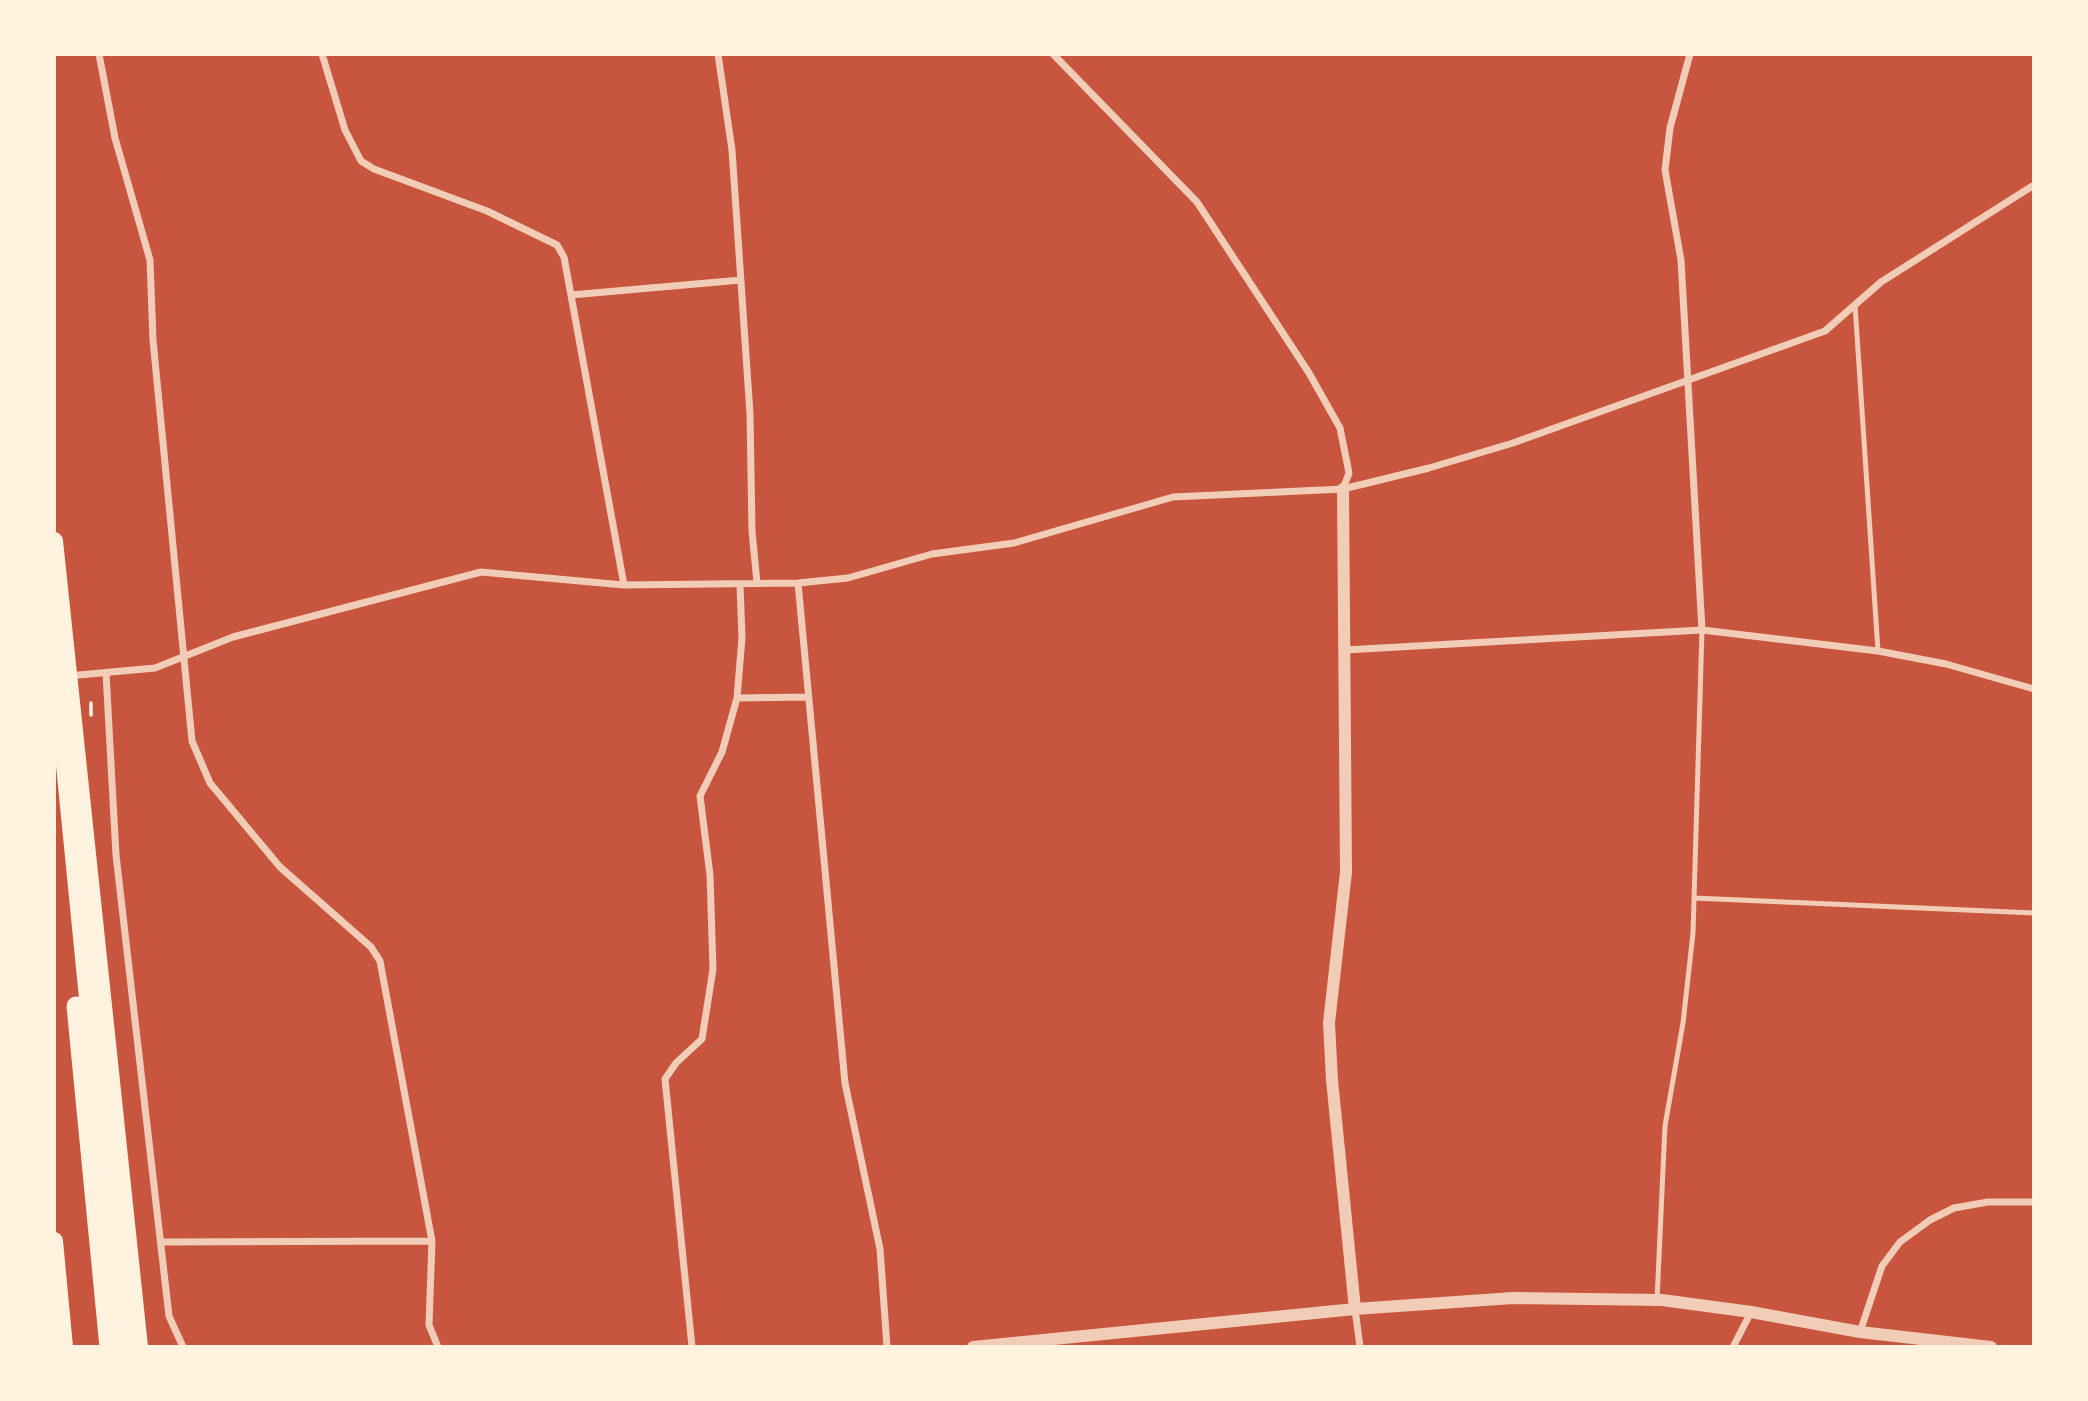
<!DOCTYPE html>
<html>
<head>
<meta charset="utf-8">
<style>
  body { margin:0 }
  #map { position:relative; width:2088px; height:1401px; overflow:hidden; background:#c8553d; font-family:"Archivo Narrow",sans-serif }
  canvas { display:block }
  .frame { position:absolute; inset:0; border:56px solid #fff3e0; pointer-events:none }
</style>
</head>
<body>
<div id="map">
<canvas width="2088" height="1401"></canvas>
<div class="frame"></div>
</div>
<script>
const ctx = document.querySelector('canvas').getContext('2d');
ctx.lineJoin = 'round';
const poly = rows => new Path2D(rows.map(r => 'M' + r).join(''));
function stroke(path, color, width, dash) { ctx.strokeStyle = color; ctx.lineWidth = width; ctx.lineCap = dash ? 'butt' : 'round'; ctx.setLineDash(dash || []); ctx.stroke(path); }
const path = poly([
  [91,703,91,715]
]);
const service = poly([
  [1855,305,1878,651],
  [1694,898,2034,913],
  [1657,1300,1665,1126,1683,1023,1693,933,1702,630]
]);
const minor = poly([
  [99,54,115,138,150,260,153,340,192,741,210,783,280,867,371,947,380,961,432,1241,429,1325,438,1347],
  [322,54,345,130,361,161,374,169,487,211,557,245,564,257,624,585],
  [718,54,732,150,750,414,752,531,757,583],
  [1053,54,1197,202,1309,373,1340,428,1349,473,1343,489],
  [1690,54,1670,128,1665,170,1681,260,1702,630],
  [571,295,741,280],
  [798,583,845,1083,880,1249,887,1347],
  [1345,650,1702,630,1878,651,1946,664,2034,689],
  [106,673,116,855,169,1316,183,1347],
  [68,676,155,668,233,637,481,572,624,585,798,583,848,578,932,554,1014,543,1173,497,1343,489,1429,468,1513,443,1825,331,1881,282,2034,185],
  [737,698,807,697],
  [161,1242,432,1241],
  [1355,1309,1360,1347],
  [1860,1332,1882,1266,1900,1242,1930,1220,1954,1208,1988,1202,2034,1202],
  [692,1347,665,1079,676,1063,702,1039,713,969,710,875,700,796,722,752,737,698,742,638,740,585],
  [1733,1347,1751,1312]
]);
const tertiary = poly([
  [1343,489,1346,872,1329,1023,1332,1080,1355,1309],
  [973,1347,1355,1309,1513,1298,1662,1300,1751,1312,1860,1332,1991,1347]
]);
const trunk = poly([
  [54,541,139,1347],
  [54,1241,64,1347]
]);
const motorway = poly([
  [54,649,123,1347],
  [76,1006,109,1347]
]);
stroke(path, '#fff3e0', 3.5);
stroke(service, '#f1ccb7', 5);
stroke(minor, '#f1ccb7', 7);
stroke(tertiary, '#f1ccb7', 12);
stroke(trunk, '#fff3e0', 18);
stroke(motorway, '#fff3e0', 19);
</script>
</body>
</html>
